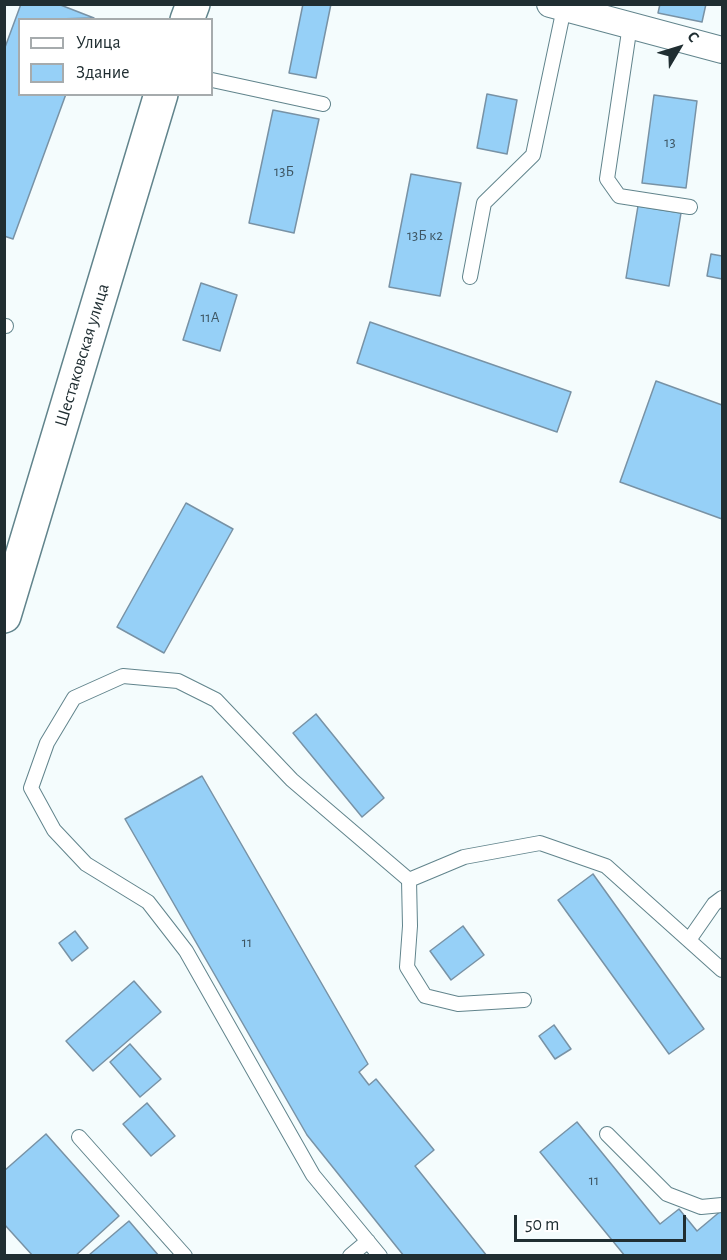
<!DOCTYPE html>
<meta charset="utf-8">
<style>
body{margin:0}
#map{position:relative;width:727px;height:1260px;overflow:hidden;background:#f4fcfd;font-family:"Alegreya Sans",sans-serif}
canvas{display:block}
.frame{position:absolute;inset:0;border:6px solid #202e32;pointer-events:none}
.legend{position:absolute;left:18px;top:18px;width:195px;height:78px;box-sizing:border-box;background:#fff;border:2px solid #a6abad;margin:0;padding:8px 10px;list-style:none;font-size:18px;color:#202e32}
.legend li{display:flex;align-items:center;gap:12px;height:30px}
.legend b{width:30px;border:2px solid #a6abad}
.north{position:absolute;left:649px;top:18px;width:60px;height:60px;-webkit-text-stroke:4px #fff;paint-order:stroke;rotate:52deg;font-size:16px;font-weight:700;line-height:24px;text-align:center;color:#202e32}
.north::after{content:'';display:block;margin:auto;width:21px;height:27px;background:#202e32;clip-path:polygon(50% 0,100% 100%,50% 72%,0 100%)}
.scale{position:absolute;left:514px;top:1215px;width:172px;height:27px;box-sizing:border-box;border:3px solid #202e32;border-top:0;padding-left:8px;font-size:18px;line-height:21px;white-space:nowrap;color:#202e32;-webkit-text-stroke:4px #fff;paint-order:stroke}
</style>
<div id="map">
<canvas width="727" height="1260"></canvas>
<div class="frame"></div>
<ul class="legend">
<li><b style="height:8px;background:#fff"></b>Улица</li>
<li><b style="height:16px;background:#96d0f7"></b>Здание</li>
</ul>
<div class="north">С</div>
<div class="scale">50 m</div>
</div>
<script>
const ctx = document.querySelector('canvas').getContext('2d');
ctx.lineJoin = 'round';
function fill(path, color) { ctx.fillStyle = color; ctx.fill(path, 'evenodd'); }
const toPath = rows => new Path2D(rows.map(r => 'M' + r).join(''));
function strokePath(path, color, width, dash) { ctx.strokeStyle = color; ctx.lineWidth = width; ctx.lineCap = dash ? 'butt' : 'round'; ctx.setLineDash(dash || []); ctx.stroke(path); }
function write(font, color, halo, rows, align = 'center') {
  ctx.font = font + ' "Alegreya Sans",sans-serif'; ctx.lineWidth = 4.5; ctx.setLineDash([]); ctx.textBaseline = 'middle'; ctx.strokeStyle = halo; ctx.fillStyle = color; for (const [text, x, y, turn = 0] of rows) {
    ctx.save(); ctx.translate(x, y); ctx.rotate((+turn || 0) * Math.PI / 180); ctx.textAlign = isNaN(turn) ? turn : align; if (halo) ctx.strokeText(text, 0, 0); ctx.fillText(text, 0, 0); ctx.restore();
  }
}
const building = toPath([
 [21,4,58,4,94,18,20,20,20,94,66,94,13,239,4,236,4,50,21,4],
 [303,4,331,4,316,78,289,73,303,4],
 [660,4,706,4,702,22,658,13,660,4],
 [487,94,517,100,507,154,477,148,487,94],
 [654,95,697,101,686,188,642,183,654,95],
 [273,110,319,119,294,233,249,223,273,110],
 [411,174,461,183,440,296,389,287,411,174],
 [638,206,681,213,669,286,626,278,638,206],
 [711,254,722,256,722,279,707,276,711,254],
 [201,283,237,295,220,351,183,340,201,283],
 [370,322,571,392,557,432,357,363,370,322],
 [656,381,722,405,722,519,620,482,656,381],
 [186,503,233,529,164,653,117,627,186,503],
 [316,714,384,798,362,817,293,733,316,714],
 [202,776,368,1064,359,1072,369,1085,376,1079,434,1150,415,1166,487,1256,404,1256,307,1135,125,819,202,776],
 [593,874,704,1029,669,1054,558,900,593,874],
 [463,926,484,955,451,980,430,951,463,926],
 [75,931,88,948,72,961,59,943,75,931],
 [134,981,161,1012,93,1071,66,1041,134,981],
 [554,1025,571,1049,555,1059,539,1036,554,1025],
 [130,1044,161,1079,140,1097,110,1062,130,1044],
 [147,1103,175,1136,151,1156,123,1124,147,1103],
 [577,1122,660,1224,679,1209,697,1231,722,1210,722,1256,625,1256,540,1152,577,1122],
 [46,1134,119,1216,75,1256,33,1256,4,1224,4,1171,46,1134],
 [129,1221,159,1256,90,1256,89,1255,129,1221]
]);
const service = toPath([
 [630,25,607,179,619,196,690,207],
 [212,80,323,104],
 [470,277,484,203,533,155,564,8],
 [4,326,6,326],
 [409,880,464,857,540,843,606,866,722,970],
 [689,940,714,904,722,898],
 [607,1134,667,1194,701,1207,722,1205],
 [79,1137,185,1256],
 [350,1256,368,1241],
 [380,1256,313,1175,186,951,148,902,86,864,54,830,31,788,47,743,74,698,123,676,178,681,216,700,292,780,409,880,410,926,407,967,425,996,458,1004,524,1000]
]);
const minor = toPath([
 [550,4,722,50]
]);
const secondary = toPath([
 [187,20,193,4],
 [4,616,161,94]
]);
const numberNames = [
 ["13",670,142],
 ["13Б",284,171],
 ["13Б к2",425,235],
 ["11А",210,317],
 ["11",247,942],
 ["11",594,1180]
];
const streetNames = [
 ["Шестаковская улица",82,355,-73]
];
fill(building, '#96d0f7');
strokePath(building, '#7892a5', 1.5);
strokePath(service, '#61848c', 16);
strokePath(minor, '#61848c', 28);
strokePath(secondary, '#61848c', 36);
strokePath(service, '#fff', 14);
strokePath(minor, '#fff', 26);
strokePath(secondary, '#fff', 33);
write('15px', '#3e5663', null, numberNames);
write('18px', '#202e32', '#fff', streetNames);
</script>
